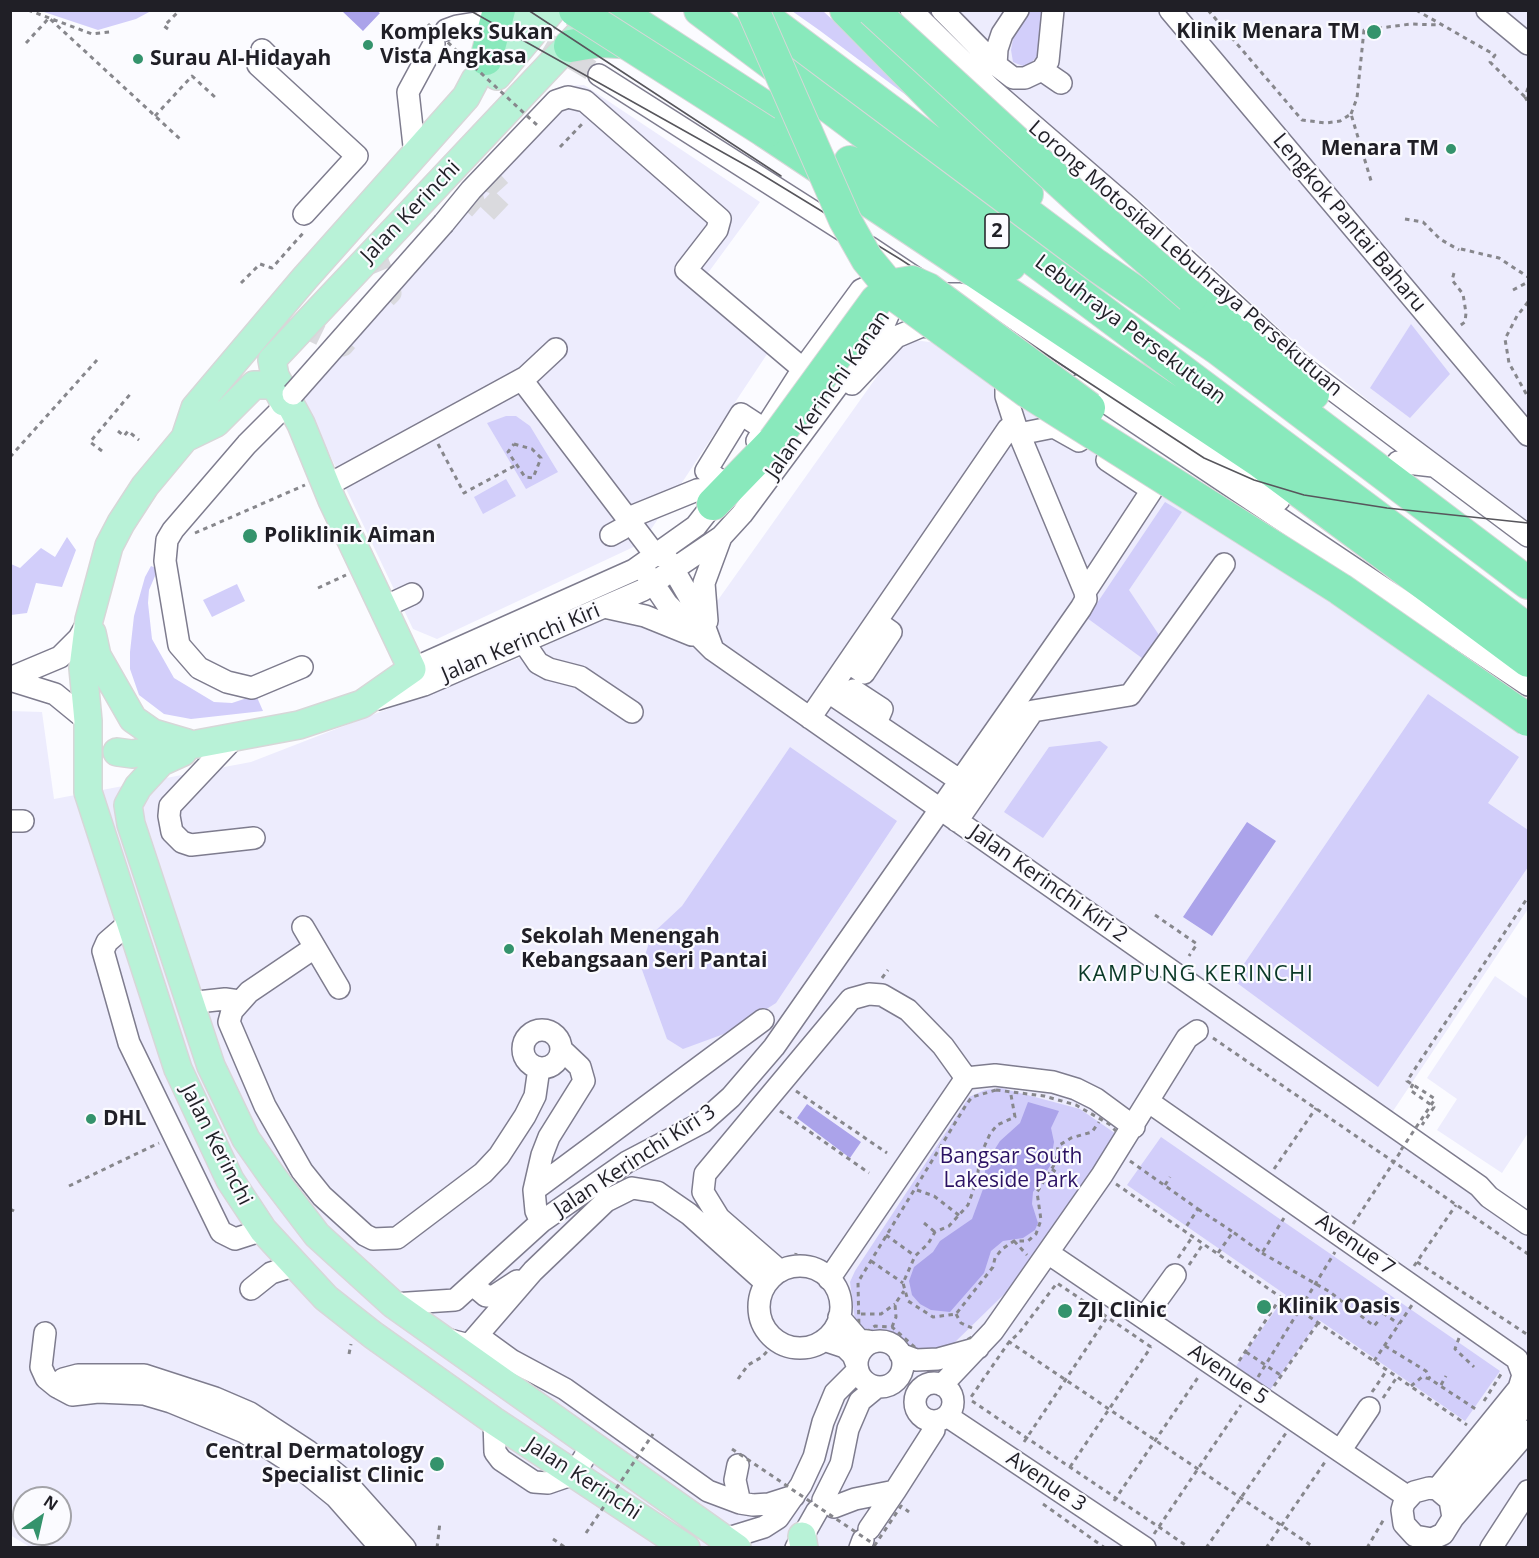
<!DOCTYPE html>
<style>
body{margin:0}
#map{position:relative;width:1539px;height:1558px;overflow:hidden;background:#fbfbff;font-family:"Open Sans",sans-serif}
canvas{display:block}
.frame{position:absolute;inset:0;border:12px solid #201f26;pointer-events:none}
.north{position:absolute;left:12px;top:1486px;width:60px;height:60px;box-sizing:border-box;background:#fbfbff;border:2px solid #a3a3a8;border-radius:50%;rotate:34deg;font-size:16px;font-weight:700;line-height:24px;text-align:center;color:#201f26}
.north::after{content:'';display:block;margin:auto;width:21px;height:27px;background:#34936c;clip-path:polygon(50% 0,100% 100%,50% 72%,0 100%)}
</style>
<div id="map">
<canvas width="1539" height="1558"></canvas>
<div class="frame"></div>
<div class="north">N</div>
</div>
<script>
const ctx = document.querySelector('canvas').getContext('2d');
ctx.lineJoin = 'round';
function fill(path, color) { ctx.fillStyle = color; ctx.fill(path, 'evenodd'); }
const toPath = rows => new Path2D(rows.map(r => 'M' + r).join(''));
function strokePath(path, color, width, dash) { ctx.strokeStyle = color; ctx.lineWidth = width; ctx.lineCap = dash ? 'butt' : 'round'; ctx.setLineDash(dash || []); ctx.stroke(path); }
function write(font, color, halo, rows, align = 'center') {
  ctx.font = font + ' "Open Sans",sans-serif'; ctx.lineWidth = 4.5; ctx.setLineDash([]); ctx.textBaseline = 'middle'; ctx.strokeStyle = halo; ctx.fillStyle = color; for (const [text, x, y, turn = 0] of rows) {
    ctx.save(); ctx.translate(x, y); ctx.rotate((+turn || 0) * Math.PI / 180); ctx.textAlign = isNaN(turn) ? turn : align; if (halo) ctx.strokeText(text, 0, 0); ctx.fillText(text, 0, 0); ctx.restore();
  }
}
const built = toPath([
 [923,11,1528,11,1528,529,1282,331,1143,203,1016,103],
 [584,85,760,202,705,277,779,336,642,543,437,639,413,629,295,382,563,86],
 [912,340,947,344,1493,710,1528,736,1528,909,1391,1114,1528,1212,1528,1547,30,1547,10,1535,10,711,42,712,54,799,251,762,519,658,599,620,616,621,718,600,900,344],
 [24,1498,60,1498,60,1534,24,1534],
 [1495,976,1528,999,1528,1133,1502,1173,1437,1130,1457,1099,1427,1078]
]);
const green = toPath([
 [41,11,151,10,151,11,136,19,98,30],
 [792,11,823,11,946,125,819,30],
 [1027,11,1046,11,1038,55,1031,63,1023,66,1013,62,1011,50,1014,33],
 [1411,324,1450,374,1410,418,1370,388],
 [506,416,516,416,530,426,558,472,526,489,487,423],
 [506,479,516,496,483,514,474,497],
 [1165,502,1182,512,1129,590,1159,635,1146,661,1087,618],
 [67,537,76,550,62,587,36,583,27,613,11,615,11,564,20,568,41,548,55,557],
 [151,566,158,569,149,590,148,603,152,639,174,678,214,702,232,703,256,695,263,711,191,719,164,714,139,695,130,669,130,652,134,616,145,577],
 [237,584,245,601,212,617,203,600],
 [1428,694,1519,757,1488,803,1528,830,1528,867,1378,1087,1233,980],
 [1100,741,1108,747,1043,838,1004,812,1049,747],
 [790,747,897,821,776,1003,732,1031,683,1049,667,1039,641,967,652,934,682,906],
 [1001,1088,1080,1109,1119,1136,1032,1267,952,1345,934,1356,904,1345,886,1334,863,1338,856,1328,850,1282,855,1271,969,1097,985,1090],
 [1161,1137,1500,1371,1465,1421,1319,1320,1270,1390,1236,1366,1286,1295,1127,1185]
]);
const water = toPath([
 [342,11,377,11,380,13,363,31],
 [1247,822,1276,841,1212,936,1183,917],
 [1028,1102,1059,1111,1051,1128,1054,1142,1050,1166,1033,1192,1032,1204,1038,1223,1035,1230,1023,1238,1003,1241,991,1251,984,1273,950,1312,931,1310,920,1304,912,1295,909,1281,914,1267,933,1252,940,1241,972,1219,983,1189,986,1163,1000,1141,1020,1123],
 [807,1104,861,1142,850,1158,797,1118]
]);
const minorTunnel = toPath([
 [520,27,599,75],
 [471,190,475,205,485,214,504,194,494,183,482,180],
 [374,251,391,293,385,299],
 [302,326,343,346,350,338]
]);
const path = toPath([
 [28,10,92,34,110,32],
 [1208,10,1302,120,1326,123,1340,121,1351,114,1372,184],
 [1416,10,1495,55,1490,62,1525,97],
 [168,29,164,26,180,10],
 [26,43,49,18,180,139],
 [1528,88,1525,97,1528,102],
 [1351,114,1357,98,1364,30,1411,24,1440,25],
 [155,116,192,76,217,99],
 [560,147,584,122],
 [1405,219,1423,222,1440,239,1459,250],
 [1461,249,1499,258,1528,277],
 [1454,273,1452,280,1463,294,1466,313,1465,322,1458,327],
 [241,283,260,264,272,268,304,232],
 [1513,290,1528,282],
 [1528,302,1517,316,1505,339,1509,363,1528,397],
 [118,431,124,436,128,431,139,440],
 [438,444,464,493,516,465],
 [514,444,532,449,541,458,533,478,525,477,508,452,514,444],
 [102,451,90,442,132,392],
 [10,457,97,360],
 [195,533,305,485],
 [318,588,346,575],
 [1155,915,1197,944,1189,956],
 [882,978,888,970],
 [1213,1038,1528,1254],
 [1413,1084,1410,1090,1434,1107,1422,1125],
 [996,1090,1044,1096,1076,1105,1109,1124,1119,1134,1118,1142,981,1332,940,1355,919,1351,892,1327,875,1326,868,1331,859,1330,858,1282,966,1105,972,1097,996,1090],
 [796,1091,887,1153],
 [1426,1093,1407,1081,1528,897],
 [1011,1095,1015,1117,997,1125,990,1134,980,1156,977,1180,968,1205,949,1226,935,1232,928,1244,915,1256,903,1283,908,1301,933,1317,956,1314,993,1267,995,1258,1002,1249,1014,1241,1028,1241,1036,1234,1041,1220,1037,1192,1056,1162,1058,1146,1071,1138,1092,1132,1099,1122],
 [780,1111,869,1173],
 [1130,1161,1198,1209,1184,1230],
 [1052,1169,1065,1180],
 [1274,1169,1316,1108],
 [1116,1184,1467,1425],
 [1165,1185,1170,1177],
 [69,1186,159,1143],
 [917,1190,934,1196,960,1216],
 [10,1209,18,1213],
 [1198,1209,1233,1232],
 [924,1223,935,1232],
 [1353,1224,1401,1151],
 [886,1235,915,1256],
 [1014,1241,1027,1255],
 [1218,1253,1233,1232,1262,1253,1284,1218],
 [1262,1253,1330,1292,1374,1326,1380,1319],
 [1178,1258,1193,1236],
 [871,1261,903,1283],
 [1417,1262,1528,1335],
 [795,1263,796,1253],
 [1189,1265,1203,1244],
 [1414,1266,1456,1205],
 [1383,1313,1399,1324],
 [861,1314,881,1314,895,1304],
 [956,1314,961,1323,972,1328],
 [892,1327,896,1317,895,1304,904,1291],
 [1459,1338,1455,1349,1474,1367],
 [1008,1341,1315,1548],
 [1385,1346,1426,1371,1430,1379],
 [1151,1347,1057,1283,1019,1333,1009,1342,971,1397,972,1401,1190,1548],
 [1246,1352,1282,1376],
 [349,1354,351,1344],
 [1239,1361,1281,1297],
 [1374,1361,1412,1305],
 [1258,1377,1335,1252],
 [738,1379,748,1365,762,1357,771,1347,773,1338],
 [1441,1385,1446,1376],
 [1274,1386,1318,1323],
 [1411,1386,1422,1377,1430,1379,1477,1410],
 [1372,1392,1387,1370],
 [1383,1398,1397,1377],
 [1484,1401,1503,1371],
 [1024,1442,1106,1319],
 [1070,1467,1151,1347],
 [1114,1501,1199,1376],
 [1043,1504,1105,1548],
 [1154,1534,1241,1405],
 [553,1539,566,1548],
 [437,1548,440,1522],
 [1206,1548,1286,1433],
 [1266,1548,1325,1462],
 [1367,1548,1384,1519]
]);
const minor = toPath([
 [911,10,990,88,1129,208,1301,366,1528,536],
 [942,10,996,65],
 [1018,10,1002,34,997,49,996,65,1013,78,1025,78,1042,70,1048,61,1053,10],
 [1170,10,1528,435],
 [1487,10,1528,44],
 [446,30,457,26,507,18],
 [262,50,267,55,258,65,357,156,304,214],
 [1042,70,1061,83],
 [599,75,847,233],
 [415,155,408,92,434,44],
 [444,223,471,190,556,101,568,97,585,101,720,219,717,230,686,270,803,369],
 [869,247,923,283],
 [948,294,960,294,993,304,1279,500],
 [522,380,656,556],
 [852,384,896,337,922,326,942,328],
 [1080,385,1528,685],
 [286,405,247,444,173,530,167,540,165,561,179,645,199,668,227,682,252,688,302,667],
 [1019,434,1054,427,1079,441],
 [1398,462,1433,466],
 [328,485,526,377,556,349],
 [728,485,706,471,741,414,764,429],
 [628,518,697,490,706,489,722,493],
 [611,535,622,529],
 [668,560,701,617,712,647],
 [646,573,667,604,713,650,1479,1186,1489,1197,1528,1224],
 [1085,592,1152,490,1107,460],
 [604,607,645,616,692,635],
 [382,608,412,594],
 [707,621,704,583,721,537],
 [523,641,538,663,549,669,580,677,632,712],
 [849,663,864,673,891,632,877,622],
 [412,669,634,570,696,526,721,494],
 [10,678,60,657,79,638,88,622],
 [10,680,55,694,88,721],
 [836,697,962,782],
 [378,699,424,685,643,590,721,537,742,514,885,322,893,304,893,297,887,287,874,284,861,290,803,369,757,441],
 [844,702,853,690,882,709,876,723],
 [810,718,1008,429,1015,424],
 [234,738,170,806,169,816,172,832,182,842,191,845,254,838],
 [10,821,23,821],
 [957,821,1033,711,1130,695,1224,564],
 [130,922,107,942,103,951,129,1043,221,1232,235,1239,263,1230],
 [303,927,339,988],
 [314,948,249,992,232,1011,229,1022,265,1106,302,1171,322,1196,365,1235,373,1239,397,1238,483,1173,499,1156,525,1116,535,1096,539,1068],
 [188,1003,225,999,239,1001],
 '523 1049a19 19 0 1 1 38 0a19 19 0 1 1-38 0Z',
 [966,1078,995,1075,1053,1082,1076,1089,1096,1099,1134,1127],
 [1149,1102,1517,1359,1523,1375,1519,1388,1437,1489],
 [534,1190,763,1020],
 [541,1222,536,1211,534,1190,542,1155,549,1137,584,1081,580,1067,561,1049],
 [1048,1253,1408,1497],
 '759 1307a41 41 0 1 1 82 0a41 41 0 1 1-82 0Z',
 [780,1271,719,1218,703,1192,705,1174,851,999,869,994,882,995,908,1010,943,1046,966,1078],
 [829,1279,966,1078],
 [473,1285,486,1296,494,1296,517,1281],
 [251,1289,271,1273,293,1266],
 [393,1304,455,1300,541,1222,627,1162,703,1122,731,1097,774,1047,1081,608,1086,599,1085,592,1015,424,1006,396,1006,379],
 [839,1317,859,1340,874,1342],
 [1144,1318,1175,1275],
 [45,1333,41,1367,46,1378,57,1387],
 [478,1336,511,1360,565,1389,708,1491,740,1503,753,1505,769,1504,794,1496],
 [446,1339,469,1345,533,1271,606,1201,632,1188,657,1192,689,1214,766,1283],
 [824,1340,845,1347,853,1355,857,1365],
 '857 1364a23 23 0 1 1 46 0a23 23 0 1 1-46 0Z',
 [900,1354,916,1360,938,1359,978,1348],
 '915 1402a19 19 0 1 1 38 0a19 19 0 1 1-38 0Z',
 [942,1385,993,1331,1102,1175,1187,1038,1197,1031],
 [947,1416,1145,1548],
 [494,1421,495,1452,501,1460,534,1482,548,1483,574,1474,592,1445],
 [1340,1451,1369,1408],
 [738,1465,735,1480,740,1503],
 [823,1500,841,1464,848,1429,860,1401,877,1387],
 [1450,1500,1528,1401],
 [834,1507,855,1499,895,1491,934,1430],
 [1453,1518,1450,1500,1437,1489,1429,1488,1414,1492,1404,1503,1402,1510,1404,1524,1415,1536,1432,1539,1443,1534,1453,1518,1528,1431],
 [869,1529,895,1491],
 [725,1539,764,1527,778,1518,801,1485,814,1457,823,1422,835,1393,858,1370],
 [381,1548,336,1497,304,1471,244,1432,171,1402,144,1394,98,1392,72,1395,57,1387,63,1379,78,1375,144,1375,215,1398,250,1413,308,1451,345,1481,405,1548],
 [796,1548,817,1511],
 [860,1548,863,1540],
 [1491,1548,1528,1491]
]);
const major = toPath([
 [489,57,525,10],
 [497,76,552,10],
 [475,80,466,97,305,278,195,408,185,438,145,486,121,523,109,546,89,620,83,668,88,721,88,792,178,1069,230,1180,263,1230,326,1298,373,1335,494,1421,686,1548],
 [185,438,216,423,254,385,270,385,277,389,284,402],
 [92,633,97,656,133,719,153,733,187,743],
 [117,752,132,754,197,744,299,725,362,704,412,669,332,500,301,424,275,376,272,360,584,29],
 [183,752,161,762,138,787,128,805,131,824,211,1066,246,1139,272,1176,317,1235,393,1304,737,1548],
 [802,1536,804,1548]
]);
const highway = toPath([
 [616,10,803,132],
 [700,10,1528,630],
 [755,10,1096,265,1217,348,1528,583],
 [846,10,1027,194],
 [570,46,599,41,638,43],
 [486,59,499,10],
 [766,132,1259,461,1528,661],
 [850,162,1010,265],
 [1191,297,1313,394],
 [713,504,774,441]
]);
const tram = toPath([
 [469,10,756,171,900,259,1204,458,1254,480,1304,495,1387,508,1528,523],
 [528,10,781,176]
]);
const pathBridge = toPath([
 [428,24,538,126],
 [1401,1150,1435,1099,1426,1093],
 [732,1449,875,1545,901,1506,909,1512],
 [586,1533,653,1434]
]);
const minorBridge = toPath([
 [293,394,444,223]
]);
const highwayBridge = toPath([
 [575,10,766,132],
 [753,10,845,220,867,259,899,298,1028,392,1340,589,1528,720],
 [872,10,1084,204,1191,297],
 [774,441,876,301,894,285,912,282,928,289,1089,408]
]);
const markers = [
 [1374,32,8,"#34936c"],
 [368,45,6,"#34936c"],
 [138,59,6,"#34936c"],
 [1451,149,6,"#34936c"],
 [250,536,8,"#34936c"],
 [509,949,6,"#34936c"],
 [91,1119,6,"#34936c"],
 [1264,1307,8,"#34936c"],
 [1065,1311,8,"#34936c"],
 [437,1464,8,"#34936c"]
];
const shields = [
 [997,231,24]
];
const shieldNames = [
 ["2",997,231]
];
const poiNames = [
 ["Klinik Menara TM",1360,32,"right"],
 ["Kompleks Sukan",380,33],
 ["Vista Angkasa",380,57],
 ["Surau Al-Hidayah",150,59],
 ["Menara TM",1439,149,"right"],
 ["Poliklinik Aiman",264,536],
 ["Sekolah Menengah",521,937],
 ["Kebangsaan Seri Pantai",521,961],
 ["DHL",103,1119],
 ["Klinik Oasis",1278,1307],
 ["ZJI Clinic",1078,1311],
 ["Central Dermatology",424,1452,"right"],
 ["Specialist Clinic",424,1476,"right"]
];
const streetNames = [
 ["Jalan Kerinchi",411,212,-46],
 ["Lengkok Pantai Baharu",1349,223,50],
 ["Lorong Motosikal Lebuhraya Persekutuan",1185,259,41],
 ["Lebuhraya Persekutuan",1130,330,37],
 ["Jalan Kerinchi Kanan",828,395,-55],
 ["Jalan Kerinchi Kiri",521,643,-23],
 ["Jalan Kerinchi Kiri 2",1048,884,35],
 ["Jalan Kerinchi",216,1145,63],
 ["Jalan Kerinchi Kiri 3",635,1161,-33],
 ["Avenue 7",1355,1245,35],
 ["Avenue 5",1228,1375,34],
 ["Jalan Kerinchi",583,1479,33],
 ["Avenue 3",1046,1482,34]
];
const parkNames = [
 ["Bangsar South",1011,1157],
 ["Lakeside Park",1011,1181]
];
const neighbourhoodNames = [
 ["KAMPUNG KERINCHI",1196,975]
];
fill(built, '#edecfd');
fill(green, '#d2cefa');
fill(water, '#aba3ea');
strokePath(minorTunnel, '#dadade', 21, [21, 10]);
strokePath(minor, '#7e7c8e', 24);
strokePath(major, '#d7d7d8', 30);
strokePath(highway, '#d7d7d8', 34);
strokePath(path, '#87878c', 3, [4.5, 4.5]);
strokePath(minor, '#fff', 21);
strokePath(major, '#b8f2d7', 27);
strokePath(highway, '#89e9bc', 32);
strokePath(tram, '#57565c', 1.5);
strokePath(minorBridge, '#7e7c8e', 24, []);
strokePath(highwayBridge, '#d7d7d8', 34, []);
strokePath(pathBridge, '#87878c', 3, [4.5, 4.5]);
strokePath(minorBridge, '#fff', 21);
strokePath(highwayBridge, '#89e9bc', 32);
for (const [x, y, r, color] of markers) { const dot = new Path2D(); dot.arc(x, y, r, 0, 2 * Math.PI); ctx.fillStyle = color; ctx.fill(dot); strokePath(dot, '#fbfbff', 2); }
for (const [x, y, w] of shields) { const box = new Path2D(); box.roundRect(x - w / 2, y - 17, w, 34, 4.5); ctx.fillStyle = '#fbfbff'; ctx.fill(box); strokePath(box, '#201f26', 1.5); }
write('bold 20px', '#201f26', null, shieldNames);
write('bold 21px', '#201f26', '#fbfbff', poiNames, 'left');
write('21px', '#201f26', '#fbfbff', streetNames);
write('21px', '#2b1263', '#fbfbff', parkNames);
ctx.letterSpacing = '1.5px';
write('22px', '#0b3a28', '#fbfbff', neighbourhoodNames);
ctx.letterSpacing = '0px';
</script>
